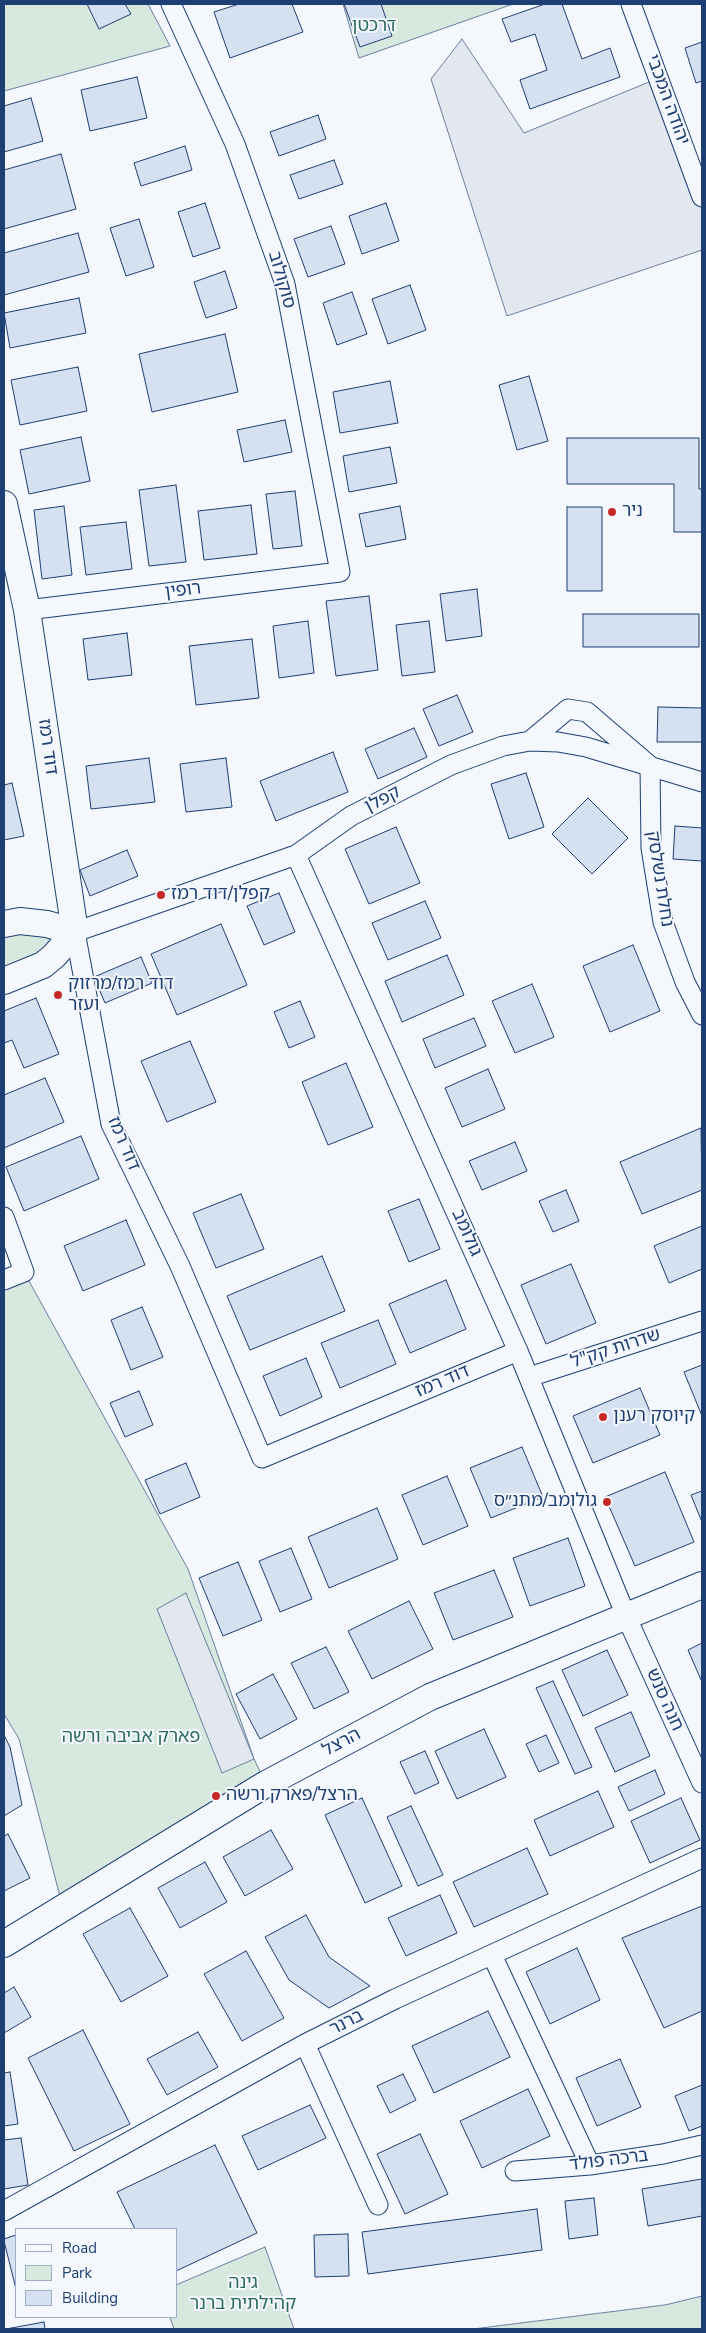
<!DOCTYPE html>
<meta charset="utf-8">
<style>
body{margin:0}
#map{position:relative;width:706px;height:2333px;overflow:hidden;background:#f4f7fb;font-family:"Nunito Sans",sans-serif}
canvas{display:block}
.frame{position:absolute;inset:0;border:5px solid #1d3f73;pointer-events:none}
.legend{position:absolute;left:15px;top:2228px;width:162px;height:90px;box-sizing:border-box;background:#f4f7fb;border:1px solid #9eadc5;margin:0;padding:6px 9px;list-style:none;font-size:15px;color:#1d3f73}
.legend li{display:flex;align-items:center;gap:10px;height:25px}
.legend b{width:25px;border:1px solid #9eadc5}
</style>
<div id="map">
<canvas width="706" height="2333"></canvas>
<div class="frame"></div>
<ul class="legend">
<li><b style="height:6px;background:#f4f7fb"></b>Road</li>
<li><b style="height:14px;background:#d7e8df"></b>Park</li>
<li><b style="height:14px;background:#d5e0f0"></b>Building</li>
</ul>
</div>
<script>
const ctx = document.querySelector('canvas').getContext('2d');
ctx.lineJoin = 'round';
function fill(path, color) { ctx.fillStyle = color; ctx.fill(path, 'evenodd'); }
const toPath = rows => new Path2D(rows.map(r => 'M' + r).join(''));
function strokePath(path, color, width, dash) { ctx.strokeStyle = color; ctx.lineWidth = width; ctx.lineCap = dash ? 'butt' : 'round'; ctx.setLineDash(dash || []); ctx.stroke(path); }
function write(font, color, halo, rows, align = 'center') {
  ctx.font = font + ' "Nunito Sans","Noto Sans Hebrew",sans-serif'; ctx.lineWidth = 4; ctx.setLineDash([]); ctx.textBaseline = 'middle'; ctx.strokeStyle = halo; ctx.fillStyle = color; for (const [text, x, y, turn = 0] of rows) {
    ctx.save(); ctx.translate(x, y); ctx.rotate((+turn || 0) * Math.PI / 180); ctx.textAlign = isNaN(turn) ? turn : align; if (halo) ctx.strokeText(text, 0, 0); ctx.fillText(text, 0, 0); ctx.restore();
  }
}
const green = toPath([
 [4,4,148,4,170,46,4,91,4,4],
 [343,4,513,4,359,58,343,4],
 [4,924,75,932,4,981,4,924],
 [24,1272,188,1569,254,1759,266,1784,63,1908,19,1739,4,1714,4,1280,24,1272],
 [265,2247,294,2329,174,2329,170,2317,176,2317,176,2285,265,2247],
 [702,2296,702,2329,473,2329,665,2305,702,2296]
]);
const parking = toPath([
 [462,39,524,133,659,78,702,197,702,250,507,316,431,79,462,39],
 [186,1593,254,1759,222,1773,157,1609,186,1593]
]);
const building = toPath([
 [87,4,125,4,131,14,99,29,87,4],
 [239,4,292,4,303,32,230,58,214,12,239,4],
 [344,4,381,4,392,36,360,47,344,4],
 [545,4,562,4,582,59,610,48,620,77,530,109,520,80,547,70,535,34,511,42,502,19,545,4],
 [702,42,702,81,696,83,685,48,702,42],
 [137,77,147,118,90,131,81,90,137,77],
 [31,98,43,141,4,152,4,106,31,98],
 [318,115,326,139,279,156,270,132,318,115],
 [185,146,192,170,141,186,134,163,185,146],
 [61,154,76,209,4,229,4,170,61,154],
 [334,160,343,184,299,199,290,175,334,160],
 [205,203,220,248,193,257,178,212,205,203],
 [386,203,399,241,362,254,349,216,386,203],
 [139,219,154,267,126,276,110,228,139,219],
 [331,226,345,264,308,277,294,239,331,226],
 [78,233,89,272,4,295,4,253,78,233],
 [225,271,237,308,206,318,194,282,225,271],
 [410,285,426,330,388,344,372,299,410,285],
 [352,292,367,334,337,345,323,303,352,292],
 [79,298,86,333,10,348,4,313,79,298],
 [225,334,238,392,152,412,139,354,225,334],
 [78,367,87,411,20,425,11,380,78,367],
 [529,376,548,441,517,450,499,385,529,376],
 [390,381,398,423,340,433,333,392,390,381],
 [285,420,292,452,244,462,237,430,285,420],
 [81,437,90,481,29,494,20,450,81,437],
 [567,438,699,438,699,489,702,489,702,532,674,532,674,484,567,484,567,438],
 [390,447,397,483,349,492,343,456,390,447],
 [176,485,186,562,149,566,139,490,176,485],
 [295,491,302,546,273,549,266,494,295,491],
 [251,505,257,554,204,560,198,511,251,505],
 [64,506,72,575,42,579,34,510,64,506],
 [400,506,406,539,366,547,359,514,400,506],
 [567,507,602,507,602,591,567,591,567,507],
 [126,522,132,569,86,575,80,527,126,522],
 [477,589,482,636,446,641,440,594,477,589],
 [369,596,378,670,336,676,326,601,369,596],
 [583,614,699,614,699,647,583,647,583,614],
 [308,621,314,673,279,678,273,626,308,621],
 [429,621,435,672,402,676,396,625,429,621],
 [127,633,132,675,88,680,83,639,127,633],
 [252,639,259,698,196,705,189,646,252,639],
 [457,695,473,732,439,746,423,709,457,695],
 [658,707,702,708,702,742,657,742,658,707],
 [414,728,427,757,378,779,365,749,414,728],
 [333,752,348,792,276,821,260,781,333,752],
 [149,758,155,802,91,809,86,766,149,758],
 [226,758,232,807,186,812,180,764,226,758],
 [526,773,544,827,509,839,491,784,526,773],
 [12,783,24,836,4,840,4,785,12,783],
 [588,798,628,838,592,874,552,834,588,798],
 [675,826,702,828,702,861,673,859,675,826],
 [396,827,420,883,369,904,345,849,396,827],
 [127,850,138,876,90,896,80,870,127,850],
 [279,893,295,932,264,945,247,906,279,893],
 [425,901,441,938,388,960,372,923,425,901],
 [221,924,247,985,177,1015,151,954,221,924],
 [633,945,660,1011,610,1032,583,966,633,945],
 [447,955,464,995,402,1022,385,981,447,955],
 [141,957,152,983,105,1003,94,977,141,957],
 [532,984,554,1037,515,1053,492,1001,532,984],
 [36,998,59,1054,24,1068,12,1040,4,1043,4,1011,36,998],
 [300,1001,315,1037,289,1048,274,1012,300,1001],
 [474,1018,486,1046,435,1068,423,1039,474,1018],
 [190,1041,216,1102,167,1122,141,1061,190,1041],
 [346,1063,373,1127,328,1145,302,1082,346,1063],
 [488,1069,505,1109,462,1127,445,1088,488,1069],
 [45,1078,64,1122,4,1148,4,1095,45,1078],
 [701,1128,702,1190,642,1214,620,1162,701,1128],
 [81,1136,99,1179,24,1211,6,1167,81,1136],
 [515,1142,527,1171,482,1190,469,1161,515,1142],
 [566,1190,579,1221,553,1232,539,1201,566,1190],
 [241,1194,264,1249,216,1268,193,1213,241,1194],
 [419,1199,440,1249,409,1262,388,1211,419,1199],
 [126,1220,145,1265,83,1291,64,1246,126,1220],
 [702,1226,702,1269,669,1283,654,1246,702,1226],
 [322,1256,345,1311,250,1350,227,1296,322,1256],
 [571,1264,596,1323,546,1344,521,1285,571,1264],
 [446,1280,466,1329,410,1353,389,1304,446,1280],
 [142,1307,163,1357,131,1370,111,1320,142,1307],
 [378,1320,396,1364,340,1388,321,1343,378,1320],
 [306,1358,322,1397,280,1416,263,1376,306,1358],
 [702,1365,702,1416,684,1372,702,1365],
 [640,1388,660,1435,593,1463,573,1416,640,1388],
 [139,1391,153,1425,125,1437,110,1403,139,1391],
 [522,1447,543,1497,491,1518,470,1468,522,1447],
 [186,1463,200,1497,160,1514,145,1480,186,1463],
 [665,1472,694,1542,635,1566,605,1497,665,1472],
 [447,1476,468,1526,423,1545,402,1495,447,1476],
 [702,1491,702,1522,691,1495,702,1491],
 [377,1508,398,1559,329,1588,308,1537,377,1508],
 [568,1538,585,1586,530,1606,513,1558,568,1538],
 [291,1548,312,1599,280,1612,259,1561,291,1548],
 [238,1562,262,1620,223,1636,199,1578,238,1562],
 [494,1570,513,1617,453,1640,434,1593,494,1570],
 [409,1601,433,1649,372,1679,348,1631,409,1601],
 [702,1643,702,1682,688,1650,702,1643],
 [326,1647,349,1692,314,1709,291,1663,326,1647],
 [607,1650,628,1695,583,1716,562,1670,607,1650],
 [273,1674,297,1719,260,1739,236,1694,273,1674],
 [553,1681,592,1767,575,1774,536,1688,553,1681],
 [631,1712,650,1756,615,1772,595,1728,631,1712],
 [484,1729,506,1777,457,1799,435,1751,484,1729],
 [4,1735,10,1747,22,1805,4,1816,4,1735],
 [546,1735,559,1763,539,1772,526,1744,546,1735],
 [425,1751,439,1783,415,1794,400,1762,425,1751],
 [655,1770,665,1794,629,1811,618,1787,655,1770],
 [598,1791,614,1827,550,1856,534,1820,598,1791],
 [362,1798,402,1886,365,1903,325,1815,362,1798],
 [681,1798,700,1840,650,1863,631,1821,681,1798],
 [411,1806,443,1875,418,1886,387,1817,411,1806],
 [271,1830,293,1869,245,1896,223,1857,271,1830],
 [8,1834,30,1878,4,1891,4,1836,8,1834],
 [527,1848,548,1894,474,1927,453,1882,527,1848],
 [205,1862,227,1902,180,1928,158,1888,205,1862],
 [440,1895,457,1933,406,1956,388,1918,440,1895],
 [702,1906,702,2011,664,2028,622,1938,702,1906],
 [130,1908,168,1976,121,2002,83,1934,130,1908],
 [306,1915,329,1957,370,1986,329,2008,289,1980,265,1937,306,1915],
 [577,1948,600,2000,550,2024,526,1972,577,1948],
 [246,1951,284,2018,242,2041,204,1974,246,1951],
 [14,1987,31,2017,4,2033,4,1993,14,1987],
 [488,2011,510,2057,434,2093,412,2046,488,2011],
 [83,2030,130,2124,74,2151,28,2058,83,2030],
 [198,2032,218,2067,167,2095,147,2059,198,2032],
 [620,2059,641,2107,597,2126,576,2078,620,2059],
 [10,2072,18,2124,4,2126,4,2073,10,2072],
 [403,2074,416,2100,390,2113,377,2086,403,2074],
 [702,2085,702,2126,689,2131,675,2096,702,2085],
 [528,2089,550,2136,482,2168,460,2121,528,2089],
 [310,2105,326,2138,258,2170,242,2136,310,2105],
 [420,2134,448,2194,405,2214,377,2154,420,2134],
 [21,2138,28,2185,4,2189,4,2140,21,2138],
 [215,2145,257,2233,176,2271,176,2229,135,2229,117,2192,215,2145],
 [702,2179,702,2216,648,2226,642,2189,702,2179],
 [594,2198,598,2235,569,2239,565,2201,594,2198],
 [537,2209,542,2250,368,2274,362,2232,537,2209],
 [348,2234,349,2276,315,2277,314,2235,348,2234],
 [16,2235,16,2289,4,2241,4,2239,16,2235],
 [44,2322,45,2329,6,2329,44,2322]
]);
const street = toPath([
 [631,4,702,197],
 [27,610,340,572,285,284,235,144,171,4],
 [530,741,568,709,587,712,650,766,651,848,663,922,685,982,702,1015],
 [296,855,518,1351,626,1616,702,1783],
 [4,1217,24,1272,4,1280],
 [518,1351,262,1458,180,1266,111,1124,75,932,296,855,351,816,451,765,503,746,530,741,558,742,586,747,702,782],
 [529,1377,702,1321],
 [492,1955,590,2165],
 [305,2044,378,2205],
 [515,2171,590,2165,663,2154,702,2145],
 [4,2211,305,2044,395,1999,702,1858]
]);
const secondary = toPath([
 [4,504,27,610,75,932],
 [4,924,20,921,47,924,75,932],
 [4,981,43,965,54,956,75,932],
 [4,1944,266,1784,430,1697,702,1585]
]);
const markers = [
 [612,512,5,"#c62828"],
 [161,895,5,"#c62828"],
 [58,995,5,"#c62828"],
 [603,1417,5,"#c62828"],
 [607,1502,5,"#c62828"],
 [216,1796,5,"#c62828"]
];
const parkNames = [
 ["דרכטן",374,27],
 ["פארק אביבה ורשה",131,1738],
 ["גינה",243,2284],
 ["קהילתית ברנר",243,2305]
];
const streetNames = [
 ["יהודה המכבי",667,100,70],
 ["סוקולוב",281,280,74],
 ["רופין",183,591,-7],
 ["דוד רמז",47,747,82],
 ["קפלן",383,800,-27],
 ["נחלת נשלסק",659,879,81],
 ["דוד רמז",123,1144,67],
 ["גולומב",466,1233,66],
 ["שדרות קק\"ל",616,1349,-18],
 ["דוד רמז",443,1382,-23],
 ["חנה סנש",664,1700,66],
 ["הרצל",342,1743,-28],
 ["ברנר",347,2023,-27],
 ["ברכה פולד",609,2161,-7]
];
const poiNames = [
 ["ניר",622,512],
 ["קפלן/דוד רמז",171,895],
 ["דוד רמז/מרזוק",68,985],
 ["ועזר",68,1006],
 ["קיוסק רענן",613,1417],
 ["גולומב/מתנ״ס",597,1502,"right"],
 ["הרצל/פארק ורשה",226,1796]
];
fill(green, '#d7e8df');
strokePath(green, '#687fa3', 1);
fill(parking, '#e3e8f0');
strokePath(parking, '#687fa3', 1);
fill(building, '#d5e0f0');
strokePath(building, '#1d3f73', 1);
strokePath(street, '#1d3f73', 21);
strokePath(secondary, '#1d3f73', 28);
strokePath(street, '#f4f7fb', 19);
strokePath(secondary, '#f4f7fb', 26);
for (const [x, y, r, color] of markers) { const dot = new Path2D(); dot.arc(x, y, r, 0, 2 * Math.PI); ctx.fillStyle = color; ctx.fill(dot); strokePath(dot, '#f4f7fb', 2); }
write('18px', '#2c6c60', '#f4f7fb', parkNames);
write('18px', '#1d3f73', '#f4f7fb', streetNames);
write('18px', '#1d3f73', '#f4f7fb', poiNames, 'left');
</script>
